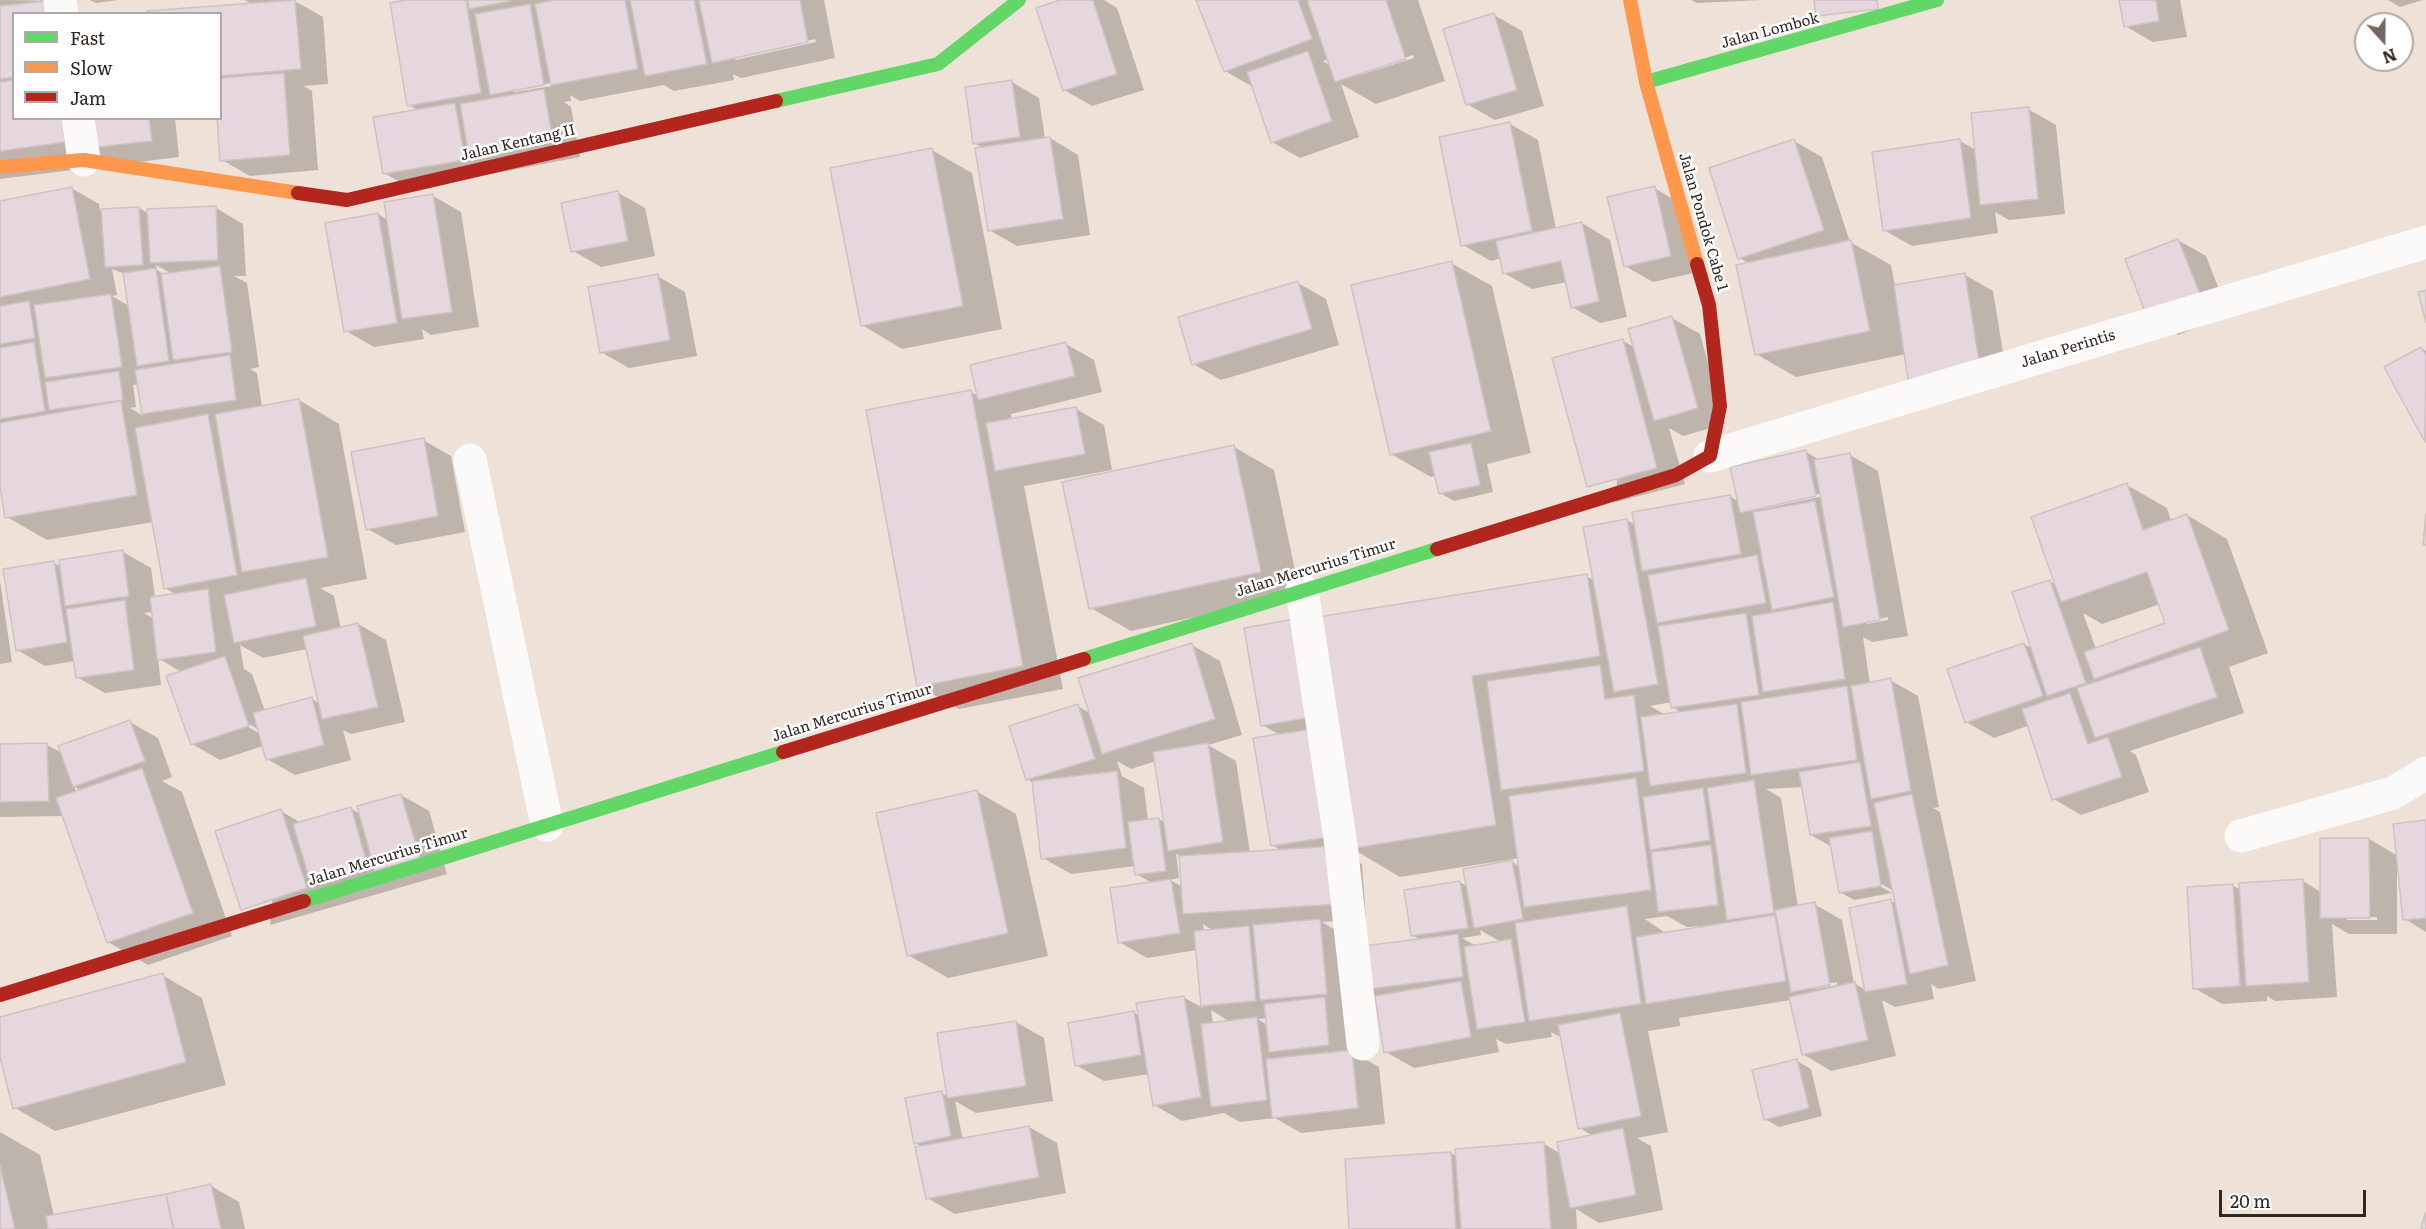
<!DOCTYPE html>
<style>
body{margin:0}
#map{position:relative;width:2426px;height:1229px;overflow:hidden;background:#eee1d8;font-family:Literata,serif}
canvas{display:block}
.legend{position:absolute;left:12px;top:12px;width:210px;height:108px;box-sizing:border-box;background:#fff;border:2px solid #aca9a6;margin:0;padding:8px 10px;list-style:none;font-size:18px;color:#302721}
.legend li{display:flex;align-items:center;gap:12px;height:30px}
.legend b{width:30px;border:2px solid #aca9a6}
.north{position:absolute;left:2354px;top:12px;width:60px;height:60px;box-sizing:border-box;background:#fff;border:2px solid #aca9a6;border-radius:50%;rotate:159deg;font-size:16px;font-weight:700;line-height:24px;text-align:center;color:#302721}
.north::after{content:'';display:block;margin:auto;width:21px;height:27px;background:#726861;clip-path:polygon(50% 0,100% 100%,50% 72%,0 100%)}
.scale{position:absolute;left:2219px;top:1190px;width:147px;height:27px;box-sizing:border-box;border:3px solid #302721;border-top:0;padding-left:8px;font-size:18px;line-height:21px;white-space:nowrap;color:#302721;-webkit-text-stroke:4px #fff;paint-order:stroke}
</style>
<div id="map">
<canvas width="2426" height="1229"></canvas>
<ul class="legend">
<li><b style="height:8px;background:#63d668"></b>Fast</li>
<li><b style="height:8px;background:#ff974d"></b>Slow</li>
<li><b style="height:8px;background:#b3261e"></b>Jam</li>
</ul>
<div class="north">N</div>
<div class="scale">20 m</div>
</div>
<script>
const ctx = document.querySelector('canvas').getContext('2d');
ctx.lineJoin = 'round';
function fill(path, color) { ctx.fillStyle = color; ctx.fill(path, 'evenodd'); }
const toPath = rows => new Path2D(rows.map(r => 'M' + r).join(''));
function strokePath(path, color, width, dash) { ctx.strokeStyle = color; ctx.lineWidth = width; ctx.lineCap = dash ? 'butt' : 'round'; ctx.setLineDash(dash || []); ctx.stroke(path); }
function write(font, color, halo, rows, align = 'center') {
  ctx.font = font + ' Literata,serif'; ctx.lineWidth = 5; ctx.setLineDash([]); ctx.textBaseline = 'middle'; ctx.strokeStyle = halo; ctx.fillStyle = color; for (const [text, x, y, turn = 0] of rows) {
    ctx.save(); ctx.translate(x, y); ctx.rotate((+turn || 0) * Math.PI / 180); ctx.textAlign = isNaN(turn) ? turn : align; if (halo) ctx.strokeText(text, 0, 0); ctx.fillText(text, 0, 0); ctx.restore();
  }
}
const shadow = toPath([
 [0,0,80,1,14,14,14,118,175,118,179,157,0,179],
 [90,0,118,0,96,3],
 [245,0,293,0,323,17,328,84,304,86,312,91,318,170,250,176,222,160,220,14,252,4],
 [414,0,824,0,835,58,741,78,733,74,734,80,674,91,664,85,580,101,570,95,571,101,564,102,571,107,580,157,412,189,384,173,419,111,409,105],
 [815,39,816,42,735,60,735,57],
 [551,83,552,86,514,92,514,89],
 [1065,0,1104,0,1117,8,1144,90,1092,106,1064,90],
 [1198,0,1418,0,1445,81,1376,104,1341,84,1359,137,1300,158,1272,142,1253,87,1225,71],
 [1413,55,1414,58,1363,74,1363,71],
 [1329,59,1331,66,1323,61],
 [1691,0,1763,0,1697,3],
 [2121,0,2180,0,2187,37,2153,42,2125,26],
 [2388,0,2423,0,2400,7],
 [1494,15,1522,31,1544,106,1495,120,1467,104],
 [1012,82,1039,98,1045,139,1050,138,1078,155,1090,235,1017,246,989,230,984,148,974,143],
 [2028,109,2056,125,2065,214,2009,220,1995,212,1998,233,1912,246,1884,230,1960,141,1976,150],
 [1510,124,1538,140,1556,229,1582,223,1610,240,1627,317,1600,323,1572,307,1567,282,1532,289,1504,273,1501,258,1491,261,1463,245],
 [1794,141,1822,157,1850,242,1891,265,1895,286,1965,275,1993,291,2008,383,1906,354,1796,377,1756,354,1749,263,1739,258],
 [932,150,972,173,1002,329,902,349,862,325],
 [71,188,99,204,100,211,139,208,149,214,216,208,243,224,246,276,234,276,247,283,259,367,250,369,257,373,262,407,299,400,339,424,367,579,320,588,334,596,341,629,358,624,386,640,405,722,351,734,343,730,351,760,295,775,267,759,263,746,220,760,192,744,181,672,158,658,161,685,105,693,77,677,75,661,45,666,17,650,54,563,61,567,123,552,151,568,155,597,177,595,165,588,153,522,47,540,7,517,0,478,0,202],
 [156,265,172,274,165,275,157,270],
 [112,269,125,274,129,306,112,296,117,295],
 [139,384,143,416,130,408,136,407,133,385],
 [153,612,154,619,144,613],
 [240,645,263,658,307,649,320,704,312,699,265,711,252,674,244,669],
 [243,721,260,730,260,734,242,723],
 [1654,188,1682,204,1698,272,1653,282,1625,266],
 [617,192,645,208,655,256,601,267,573,251],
 [433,196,461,212,479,327,431,335,422,329,424,339,374,347,346,331,378,214,389,221],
 [2178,240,2206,256,2229,315,2178,335,2150,319],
 [1451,263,1492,286,1531,453,1487,464,1493,492,1454,501,1440,493,1436,476,1431,477,1391,454],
 [657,276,685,292,697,356,629,368,601,352],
 [1298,283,1326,299,1339,345,1221,380,1193,364],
 [1672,318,1700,334,1725,424,1683,436,1669,428,1685,484,1616,502,1622,340,1635,348],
 [1066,344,1094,360,1102,392,1011,414,1012,420,1076,409,1104,425,1112,470,1024,486,1063,689,959,709,918,686,971,392,979,396],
 [2421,348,2426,351,2426,440,2386,368],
 [423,440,451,456,465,532,396,545,368,529],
 [1234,447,1274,470,1300,594,1131,631,1091,608],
 [1806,452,1820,460,1850,455,1878,471,1908,636,1872,642,1863,637,1870,684,1890,680,1918,696,1939,807,1933,808,1940,812,1976,981,1939,989,1931,984,1934,999,1895,1007,1882,1000,1896,1056,1831,1071,1803,1054,1791,1000,1679,1018,1680,1026,1648,1031,1668,1132,1637,1138,1651,1146,1663,1210,1599,1223,1576,1209,1577,1229,1350,1229,1451,1153,1457,1157,1544,1144,1561,1154,1593,1136,1580,1128,1562,1038,1551,1032,1552,1037,1506,1044,1496,1039,1499,1052,1414,1068,1386,1052,1377,997,1363,989,1421,940,1412,935,1460,882,1468,887,1509,860,1520,867,1519,858,1400,877,1358,852,1345,854,1362,864,1366,919,1322,922,1347,937,1356,1054,1379,1067,1385,1124,1301,1133,1275,1118,1240,1122,1224,1113,1182,1121,1154,1105,1149,1074,1104,1081,1076,1065,1134,1013,1140,1016,1183,997,1203,1008,1197,950,1147,958,1119,942,1152,883,1136,874,1135,866,1071,874,1043,858,1033,783,1027,779,1078,706,1091,714,1192,645,1220,661,1242,735,1208,745,1236,761,1250,853,1282,851,1272,845,1280,735,1262,725,1586,576,1594,580,1627,520,1635,525,1730,496,1739,502],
 [1823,493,1824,496,1763,509,1763,506],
 [1888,617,1888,620,1867,624,1867,621],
 [1672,702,1673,707,1682,713,1666,715,1650,706],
 [1117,761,1131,769,1156,761,1166,823,1159,819,1148,821,1144,788,1122,776],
 [1803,787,1811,835,1832,847,1840,892,1854,900,1892,893,1874,883,1876,881,1894,891,1897,904,1891,901,1867,991,1854,983,1842,920,1814,904,1798,907,1781,798,1766,789],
 [1176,854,1181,856,1183,887,1170,880,1179,878],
 [1667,916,1687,927,1699,926,1699,929,1667,934,1645,919],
 [1203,924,1214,931,1204,931],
 [1480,930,1501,942,1476,946,1462,938,1481,935],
 [1837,982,1837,985,1815,989,1815,986],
 [1211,1010,1230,1022,1213,1024],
 [1267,1018,1267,1025,1258,1019],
 [2127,485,2167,508,2171,521,2187,515,2227,539,2268,653,2229,667,2244,713,2130,751,2136,755,2149,792,2081,815,2054,799,2030,725,1994,738,1966,722,2024,644,2033,649,2049,581,2057,585],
 [2160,604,2167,624,2096,649,2083,613,2102,624],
 [0,581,12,662,0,664],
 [130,722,158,738,172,777,162,781,182,792,232,936,148,965,108,942,64,816,0,817,0,746,47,745,62,753],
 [75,787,82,791,75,793],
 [976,791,1016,814,1048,956,948,978,908,955],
 [401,795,429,811,447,874,270,925,281,811,301,823,350,808,360,814],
 [2426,821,2426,932,2405,919,2399,866,2397,866,2397,934,2349,934,2332,924,2337,997,2275,1001,2267,996,2267,1001,2222,1004,2194,988,2232,885,2241,890,2303,881,2321,892,2369,839,2398,856],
 [2347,917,2377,917,2377,920,2347,920],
 [162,975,202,998,226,1085,55,1131,15,1108,0,1051,0,1018],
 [1016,1022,1044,1038,1053,1101,976,1113,955,1101,963,1140,1029,1127,1057,1143,1066,1193,955,1214,927,1198,923,1147,915,1143,941,1093,948,1097],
 [1797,1061,1811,1069,1822,1116,1779,1127,1765,1119],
 [0,1132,40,1155,54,1216,211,1186,239,1202,245,1229,0,1229]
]);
const building = toPath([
 [295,0,301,69,220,76,220,14,147,14,147,11,295,0],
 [406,0,466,0,481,93,407,106,390,3,406,0],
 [468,0,510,0,510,1,469,9,468,0],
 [554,0,625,0,638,69,551,85,535,4,554,0],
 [630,0,694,0,707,64,645,76,630,0],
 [699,0,800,0,808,42,712,63,699,0],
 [1060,0,1093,0,1117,74,1063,91,1036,8,1060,0],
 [1196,0,1298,0,1312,39,1224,72,1196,0],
 [1307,0,1386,0,1406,59,1335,82,1307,0],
 [1814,0,1877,0,1878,9,1816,16,1814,0],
 [2119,0,2156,0,2159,21,2124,27,2119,0],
 [46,1,48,14,14,14,14,77,0,79,0,6,46,1],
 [530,4,544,85,490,95,475,14,530,4],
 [1494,13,1517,90,1466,105,1443,29,1494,13],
 [1308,51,1332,121,1271,143,1247,72,1308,51],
 [284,73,290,155,220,161,217,118,220,118,220,78,284,73],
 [14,80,14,118,62,118,65,142,0,151,0,82,14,80],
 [1012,80,1020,137,973,144,965,87,1012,80],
 [544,89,553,141,469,156,460,104,544,89],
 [455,103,465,160,383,174,373,117,455,103],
 [2029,107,2038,199,1980,205,1971,113,2029,107],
 [86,118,149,118,152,141,89,148,86,118],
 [1510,122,1532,231,1461,246,1439,137,1510,122],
 [1050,137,1063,219,988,231,975,148,1050,137],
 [1794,139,1824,230,1738,259,1709,168,1794,139],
 [1960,139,1971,218,1883,231,1872,152,1960,139],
 [932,148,963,306,861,326,830,168,932,148],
 [1655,186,1671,256,1624,267,1607,197,1655,186],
 [72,187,90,279,0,297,0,201,72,187],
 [618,191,628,241,571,252,561,203,618,191],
 [433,194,452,312,402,319,384,202,433,194],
 [216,206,218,260,150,263,147,209,216,206],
 [139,207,143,265,105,267,101,209,139,207],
 [378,213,397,323,344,332,325,223,378,213],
 [1582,222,1599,301,1571,308,1561,261,1503,274,1496,241,1582,222],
 [2178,239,2202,299,2148,320,2125,259,2178,239],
 [1851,240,1870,331,1755,355,1736,265,1851,240],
 [1452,261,1491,431,1390,455,1351,285,1452,261],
 [220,266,232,352,173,360,161,274,220,266],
 [156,268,169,361,137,366,123,273,156,268],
 [1965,273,1980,368,1908,380,1894,285,1965,273],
 [658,274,670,340,600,353,588,287,658,274],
 [1298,281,1312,329,1192,365,1178,317,1298,281],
 [2426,290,2426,322,2418,292,2426,290],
 [111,294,122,367,45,378,34,305,111,294],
 [29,301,35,338,0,344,0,306,29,301],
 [1672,316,1698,408,1654,421,1628,329,1672,316],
 [1623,339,1657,468,1587,487,1552,358,1623,339],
 [34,342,45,411,0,419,0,348,34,342],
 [1066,342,1075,376,978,400,970,365,1066,342],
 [2421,347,2426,356,2425,442,2384,367,2421,347],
 [230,355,236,400,142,414,135,370,230,355],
 [119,371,123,400,49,410,45,382,119,371],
 [971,390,1023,666,917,687,866,410,971,390],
 [299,399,328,557,242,572,215,414,299,399],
 [121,401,137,495,5,518,0,487,0,423,121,401],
 [1076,407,1085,454,995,471,986,423,1076,407],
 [208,414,237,575,164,589,135,428,208,414],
 [424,438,438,516,366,530,351,452,424,438],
 [1471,443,1480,485,1439,494,1429,452,1471,443],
 [1234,445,1261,572,1089,609,1062,482,1234,445],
 [1806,450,1816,496,1740,513,1730,467,1806,450],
 [1850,453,1880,620,1843,627,1814,460,1850,453],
 [2127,483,2143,530,2187,514,2229,630,2094,679,2084,652,2165,623,2147,572,2061,602,2031,517,2127,483],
 [1730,495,1741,554,1642,571,1632,512,1730,495],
 [1815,501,1834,597,1772,610,1753,512,1815,501],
 [2426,514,2426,545,2423,545,2426,514],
 [1627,519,1658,684,1614,692,1583,527,1627,519],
 [123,550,129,596,65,606,59,560,123,550],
 [1757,555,1766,603,1657,623,1648,575,1757,555],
 [54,561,67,642,16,651,3,569,54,561],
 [1587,574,1600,656,1472,676,1496,825,1349,849,1312,618,1587,574],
 [306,578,316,626,234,643,224,595,306,578],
 [2050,580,2086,683,2047,696,2012,592,2050,580],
 [208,589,216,652,157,660,150,597,208,589],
 [125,600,134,670,76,678,66,609,125,600],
 [1833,602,1845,679,1763,692,1752,616,1833,602],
 [1746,613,1759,695,1671,708,1658,626,1746,613],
 [1295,619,1312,717,1261,726,1244,628,1295,619],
 [358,623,378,707,322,719,303,636,358,623],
 [1192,643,1215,719,1102,754,1078,678,1192,643],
 [2024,643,2043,696,1965,723,1947,669,2024,643],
 [2200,647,2217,697,2095,738,2077,688,2200,647],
 [225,656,249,726,191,745,166,676,225,656],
 [1600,665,1605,699,1634,695,1644,771,1501,790,1487,681,1600,665],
 [1891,678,1911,791,1871,799,1851,686,1891,678],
 [1847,686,1857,760,1751,775,1741,702,1847,686],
 [2070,693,2088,744,2108,737,2122,777,2052,800,2022,709,2070,693],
 [312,697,324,745,266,760,253,713,312,697],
 [1078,704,1095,759,1026,780,1009,726,1078,704],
 [1737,704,1746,773,1650,786,1641,717,1737,704],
 [130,720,145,761,73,787,58,746,130,720],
 [1312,729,1330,837,1271,846,1253,738,1312,729],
 [47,743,49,801,0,802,0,744,47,743],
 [1208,743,1223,842,1168,851,1153,752,1208,743],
 [1860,762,1871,826,1810,835,1799,772,1860,762],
 [142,768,193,913,107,943,56,798,142,768],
 [1117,771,1126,848,1041,859,1032,781,1117,771],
 [1636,778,1651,890,1524,907,1509,796,1636,778],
 [1754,780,1774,913,1727,920,1707,788,1754,780],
 [1703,788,1710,840,1650,850,1643,797,1703,788],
 [977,790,1008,933,907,956,876,813,977,790],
 [401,794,420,858,375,871,357,806,401,794],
 [1912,794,1948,965,1910,974,1874,803,1912,794],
 [351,807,368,867,311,884,293,824,351,807],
 [281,809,307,888,241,910,215,831,281,809],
 [1159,818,1166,871,1135,875,1128,822,1159,818],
 [2426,820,2426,918,2403,920,2393,824,2426,820],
 [1872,831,1881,886,1839,893,1829,838,1872,831],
 [2320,838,2369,838,2370,918,2320,918,2320,838],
 [1711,845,1718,905,1658,912,1651,852,1711,845],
 [1335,846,1339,904,1183,914,1179,856,1335,846],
 [1512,860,1523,919,1474,928,1463,869,1512,860],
 [1171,879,1180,933,1118,943,1110,888,1171,879],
 [2303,879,2309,982,2246,986,2239,883,2303,879],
 [1460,881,1468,928,1411,936,1404,890,1460,881],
 [2233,884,2240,986,2193,989,2187,887,2233,884],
 [1891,899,1907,984,1865,992,1849,908,1891,899],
 [1815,902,1830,985,1791,992,1775,910,1815,902],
 [1627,906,1641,1004,1529,1021,1515,923,1627,906],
 [1775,915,1786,981,1646,1004,1636,937,1775,915],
 [1320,919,1327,994,1260,1000,1253,925,1320,919],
 [1249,926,1256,1001,1201,1006,1194,931,1249,926],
 [1458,934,1463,977,1361,990,1356,947,1458,934],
 [1511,939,1525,1022,1477,1029,1464,947,1511,939],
 [163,973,186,1062,13,1109,0,1057,0,1017,163,973],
 [1461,981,1471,1037,1384,1053,1375,996,1461,981],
 [1855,982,1868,1040,1802,1055,1789,997,1855,982],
 [1184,996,1201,1097,1153,1106,1136,1003,1184,996],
 [1325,997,1329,1045,1269,1052,1264,1004,1325,997],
 [1134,1011,1141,1055,1075,1066,1068,1023,1134,1011],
 [1620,1013,1641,1116,1578,1129,1558,1025,1620,1013],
 [1257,1017,1267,1100,1211,1107,1201,1024,1257,1017],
 [1016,1021,1026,1086,947,1098,937,1033,1016,1021],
 [1352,1050,1358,1108,1272,1118,1266,1059,1352,1050],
 [1797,1059,1809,1108,1764,1120,1752,1070,1797,1059],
 [942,1091,951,1136,914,1144,905,1098,942,1091],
 [1029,1126,1039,1177,926,1199,915,1147,1029,1126],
 [1623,1128,1636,1195,1570,1208,1557,1142,1623,1128],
 [1544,1142,1551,1229,1461,1229,1455,1149,1544,1142],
 [1451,1152,1456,1229,1349,1229,1345,1159,1451,1152],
 [0,1166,15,1229,0,1229,0,1166],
 [211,1184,221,1229,174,1229,166,1194,211,1184],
 [166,1194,173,1229,48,1229,46,1216,166,1194],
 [2425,1213,2426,1229,2421,1229,2425,1213]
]);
const street = toPath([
 [60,0,62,14],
 [78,118,84,160],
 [1710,456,2426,242],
 [470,460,547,825],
 [1302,590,1341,845,1363,1044],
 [2241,836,2393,793,2426,773]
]);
const fast = toPath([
 [1646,82,1937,0],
 [776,101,938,64,1019,0],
 [1084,659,1437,549],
 [304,901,783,752]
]);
const slow = toPath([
 [1630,0,1646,82,1697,264],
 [0,167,84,160,298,193]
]);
const jam = toPath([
 [298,193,347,200,776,101],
 [1437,549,1676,475,1710,456,1720,406,1709,305,1697,264],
 [783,752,1084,659],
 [0,995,304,901]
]);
const streetNames = [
 ["Jalan Lombok",1770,31,-15],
 ["Jalan Kentang II",518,143,-13],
 ["Jalan Pondok Cabe 1",1703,222,74],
 ["Jalan Perintis",2068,349,-17],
 ["Jalan Mercurius Timur",1316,568,-17],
 ["Jalan Mercurius Timur",852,713,-17],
 ["Jalan Mercurius Timur",388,857,-17]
];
fill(shadow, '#0003');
fill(building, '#e6d7df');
strokePath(building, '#ccc3c3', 1.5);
strokePath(street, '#fcfaf9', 33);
strokePath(fast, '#63d668', 14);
strokePath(slow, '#ff974d', 14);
strokePath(jam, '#b3261e', 14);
write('15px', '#302721', '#fff', streetNames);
</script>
